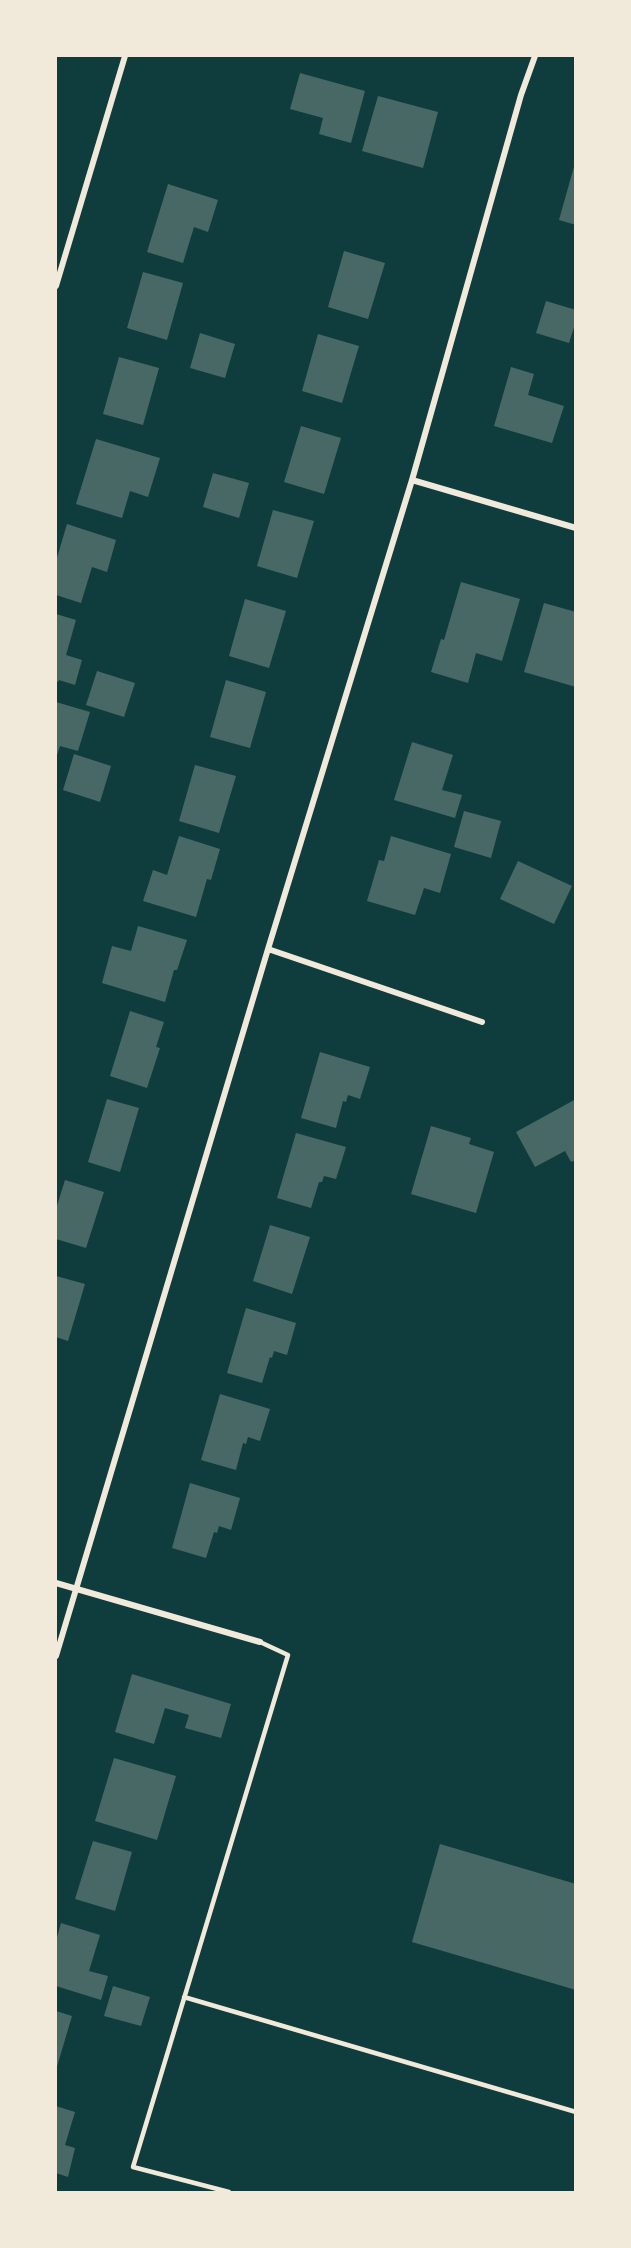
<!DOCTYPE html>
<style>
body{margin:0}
#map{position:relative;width:631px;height:2248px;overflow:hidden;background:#0f3d3e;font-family:"Open Sans",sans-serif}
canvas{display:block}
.frame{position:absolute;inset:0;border:57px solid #f1e9da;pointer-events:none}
</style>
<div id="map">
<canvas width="631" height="2248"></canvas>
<div class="frame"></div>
</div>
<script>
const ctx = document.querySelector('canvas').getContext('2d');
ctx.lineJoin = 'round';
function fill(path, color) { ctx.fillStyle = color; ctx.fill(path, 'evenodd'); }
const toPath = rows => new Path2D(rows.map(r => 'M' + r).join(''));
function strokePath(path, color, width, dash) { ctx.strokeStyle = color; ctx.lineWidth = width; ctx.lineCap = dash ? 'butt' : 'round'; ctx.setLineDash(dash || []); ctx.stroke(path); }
const building = toPath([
 [300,73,365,91,351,143,319,134,323,118,290,109],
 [378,96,438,112,423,168,362,151],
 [575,163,576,163,576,225,559,220],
 [168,184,218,200,208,232,194,227,183,263,147,252],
 [344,251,385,263,368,319,328,307],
 [143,272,183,283,167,340,127,328],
 [546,301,576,310,576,321,569,343,536,333],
 [200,333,235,344,225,378,190,368],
 [318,334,359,346,342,403,302,391],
 [119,357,159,368,143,425,103,414],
 [511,367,534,374,528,395,564,406,552,443,494,426],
 [301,426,341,438,324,494,284,482],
 [96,439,160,458,148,497,130,491,122,518,76,504],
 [213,473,249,483,239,518,203,507],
 [273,510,314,521,297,578,257,566],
 [67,524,116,540,107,572,92,567,81,603,56,595,56,561],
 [461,582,520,599,502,661,476,653,468,683,431,672,441,639,444,640],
 [245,599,286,611,269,668,229,656],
 [544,603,576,612,576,687,524,672],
 [56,614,76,620,66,655,82,660,75,685,59,680,58,682,56,681],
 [97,671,135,683,124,717,86,705],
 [226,680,266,692,250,748,210,737],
 [56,702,90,712,78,751,60,746,56,758],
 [412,742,453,755,442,790,462,795,455,818,394,800],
 [74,754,111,766,100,802,63,790],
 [195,765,236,776,219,833,179,821],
 [464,811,501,821,491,858,454,847],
 [179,836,220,849,211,880,207,879,196,917,143,901,153,870,167,875],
 [391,836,451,854,440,893,424,888,415,915,367,901,379,860,384,861],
 [518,861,572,886,554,924,500,899],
 [138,926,187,940,177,970,174,970,165,1002,102,983,112,946,131,951],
 [130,1011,164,1022,156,1047,160,1048,147,1088,110,1076],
 [320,1052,370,1067,360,1099,348,1095,346,1102,343,1101,336,1128,301,1118],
 [107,1099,139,1108,120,1172,88,1162],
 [576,1099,576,1160,571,1162,565,1151,535,1167,516,1132],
 [431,1126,471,1138,469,1144,494,1152,476,1213,411,1194],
 [296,1133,346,1147,336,1179,324,1176,322,1182,319,1182,311,1208,277,1198],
 [65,1180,104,1192,86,1248,56,1239,56,1209],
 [270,1225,310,1237,292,1294,253,1281],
 [56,1276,85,1284,68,1341,56,1337],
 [246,1308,296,1323,287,1355,274,1351,272,1358,270,1357,262,1383,227,1373],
 [220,1394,270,1409,260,1441,248,1437,246,1444,243,1443,236,1470,201,1460],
 [190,1483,240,1498,231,1530,219,1526,217,1533,214,1532,206,1558,172,1548],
 [132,1674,231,1704,221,1738,185,1728,189,1715,165,1708,154,1744,115,1732],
 [114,1758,176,1776,157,1840,95,1821],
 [93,1841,132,1852,115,1911,75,1899],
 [440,1844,576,1884,576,1990,412,1942],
 [61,1923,100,1935,89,1971,108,1976,101,2000,56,1986,56,1941],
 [113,1986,150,1997,141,2026,104,2016],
 [56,2011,72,2016,56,2070],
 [56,2106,75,2112,65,2145,75,2148,68,2177,56,2173]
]);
const service = toPath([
 [184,1997,576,2112],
 [229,2192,133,2167,288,1655,260,1642]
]);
const minor = toPath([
 [56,286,125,56],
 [412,480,576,528],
 [268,949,482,1022],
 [56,1583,260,1642],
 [56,1656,268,949,412,480,521,95,535,56]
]);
fill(building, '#486865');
strokePath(service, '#f1e9da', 4.5);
strokePath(minor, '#f1e9da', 6);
</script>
